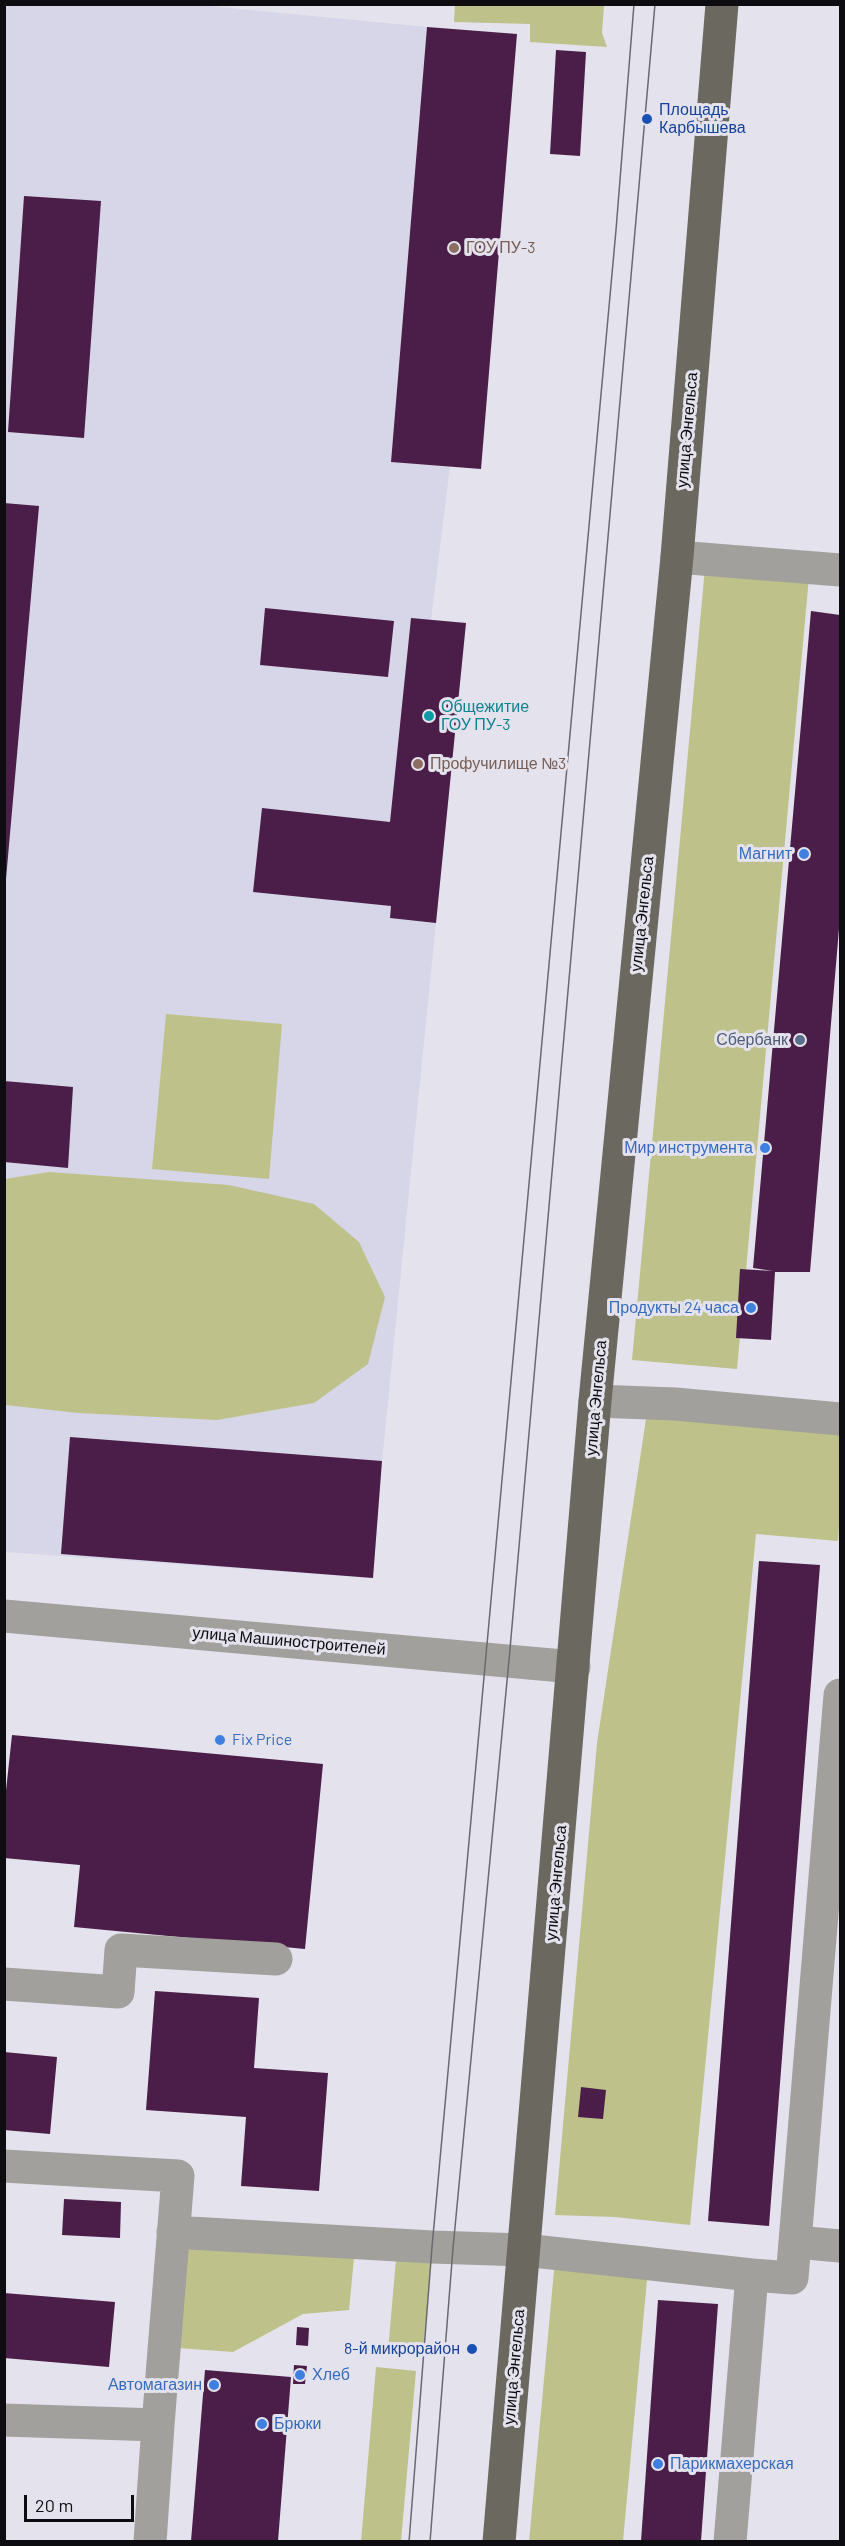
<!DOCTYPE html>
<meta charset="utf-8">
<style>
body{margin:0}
#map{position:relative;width:845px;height:2546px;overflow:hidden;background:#e3e2ed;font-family:Barlow,sans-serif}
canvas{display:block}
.frame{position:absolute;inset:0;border:6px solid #0d0d11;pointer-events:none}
.scale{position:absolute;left:24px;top:2495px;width:110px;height:27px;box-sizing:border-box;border:3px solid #0d0d11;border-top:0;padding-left:8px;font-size:18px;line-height:21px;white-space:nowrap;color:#0d0d11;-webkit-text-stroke:4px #e3e2ed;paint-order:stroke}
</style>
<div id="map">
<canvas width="845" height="2546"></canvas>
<div class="frame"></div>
<div class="scale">20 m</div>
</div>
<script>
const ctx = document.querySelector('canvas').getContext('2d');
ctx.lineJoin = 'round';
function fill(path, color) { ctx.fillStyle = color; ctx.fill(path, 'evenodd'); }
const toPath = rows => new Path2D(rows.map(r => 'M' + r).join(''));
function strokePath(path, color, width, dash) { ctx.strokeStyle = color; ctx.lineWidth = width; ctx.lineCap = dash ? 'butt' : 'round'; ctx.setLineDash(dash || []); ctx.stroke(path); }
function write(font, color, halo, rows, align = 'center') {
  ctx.font = font + ' Barlow,sans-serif'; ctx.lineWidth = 6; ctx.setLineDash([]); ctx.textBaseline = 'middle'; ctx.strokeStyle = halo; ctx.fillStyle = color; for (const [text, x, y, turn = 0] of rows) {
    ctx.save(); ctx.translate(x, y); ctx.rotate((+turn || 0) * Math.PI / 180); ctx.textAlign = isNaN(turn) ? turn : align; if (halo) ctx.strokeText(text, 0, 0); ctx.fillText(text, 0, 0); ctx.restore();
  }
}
const built = toPath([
 [5,5,199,5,427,27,391,462,450,466,431,620,466,623,382,1461,373,1578,5,1552]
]);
const green = toPath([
 [455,5,604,5,602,33,607,47,530,42,530,24,454,22],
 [705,568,809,577,737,1369,632,1360],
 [166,1014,282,1024,269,1179,152,1169],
 [49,1172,229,1185,314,1204,359,1242,385,1297,368,1364,314,1403,217,1420,78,1413,5,1405,5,1179],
 [648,1406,840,1428,840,1511,838,1541,756,1534,690,2225,615,2217,555,2215,597,1743],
 [557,2238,650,2247,623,2541,529,2542],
 [183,2242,354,2258,349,2310,303,2314,233,2352,178,2348],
 [396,2259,431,2262,423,2354,388,2351],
 [376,2367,416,2371,401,2541,361,2541]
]);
const building = toPath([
 [427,27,517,34,481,469,391,462],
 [556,50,586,52,580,156,550,154],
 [24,196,101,201,84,438,8,432],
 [4,503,39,506,6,879,4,879],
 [265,608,394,621,388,677,260,665],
 [811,611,840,615,840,917,810,1272,775,1272,771,1340,736,1338,740,1269,773,1271,753,1268],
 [411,618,466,623,436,923,390,918,391,906,253,892,262,808,390,822],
 [4,1081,73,1087,68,1168,4,1162],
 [70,1437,382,1461,373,1578,61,1554],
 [759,1561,820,1565,769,2226,708,2221],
 [12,1735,323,1764,305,1949,74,1927,80,1865,4,1858,4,1809],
 [155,1991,259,1998,254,2068,328,2073,319,2191,241,2186,246,2117,146,2110],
 [4,2052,57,2057,50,2134,4,2130],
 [581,2087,606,2090,603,2119,578,2117],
 [64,2199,121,2202,120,2238,62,2235],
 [4,2293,115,2302,109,2367,4,2358],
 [658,2300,718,2304,701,2541,641,2541],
 [297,2327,309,2328,308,2346,296,2345],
 [294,2365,307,2366,305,2384,293,2384],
 [205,2370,291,2377,278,2541,191,2541]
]);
const minor = toPath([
 [677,557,840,570],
 [595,1401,675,1404,840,1419],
 [4,1616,574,1667],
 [4,1984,118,1992,121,1950,276,1959],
 [4,2166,178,2176,158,2425,4,2420],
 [173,2232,432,2247,524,2250,752,2275],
 [796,2242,840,2246],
 [150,2542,158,2425],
 [730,2542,752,2275,792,2278,840,1695]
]);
const major = toPath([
 [499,2542,595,1401,677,557,722,4]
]);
const tram = toPath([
 [409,2542,432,2247,616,230,634,4],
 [430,2542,453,2248,509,1660,655,4]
]);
const markers = [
 [647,119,6,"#1a4fb4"],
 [454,248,6,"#8d6e63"],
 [429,716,6,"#0f9aa8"],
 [418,764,6,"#8d6e63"],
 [804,854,6,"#3f7fe0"],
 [800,1040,6,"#5c6f8a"],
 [765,1148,6,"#3f7fe0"],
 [751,1308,6,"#3f7fe0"],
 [220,1740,6,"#3f7fe0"],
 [472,2349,6,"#1a4fb4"],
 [300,2375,6,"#3f7fe0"],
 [214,2385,6,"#3f7fe0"],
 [262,2424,6,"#3f7fe0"],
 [658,2464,6,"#3f7fe0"]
];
const transitNames = [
 ["Площадь",659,110],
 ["Карбышева",659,128],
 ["8-й микрорайон",460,2349,"right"]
];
const educationNames = [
 ["ГОУ ПУ-3",466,248],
 ["Профучилище №3",430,764]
];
const streetNames = [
 ["улица Энгельса",687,430,-85],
 ["улица Энгельса",642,914,-84],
 ["улица Энгельса",596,1398,-85],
 ["улица Машиностроителей",289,1641,5],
 ["улица Энгельса",556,1883,-85],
 ["улица Энгельса",514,2367,-85]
];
const cultureNames = [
 ["Общежитие",441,707],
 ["ГОУ ПУ-3",441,725]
];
const shopNames = [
 ["Магнит",792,854],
 ["Мир инструмента",753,1148],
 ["Продукты 24 часа",739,1308],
 ["Fix Price",232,1740,"left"],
 ["Хлеб",312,2375,"left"],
 ["Автомагазин",202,2385],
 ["Брюки",274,2424,"left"],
 ["Парикмахерская",670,2464,"left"]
];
const serviceNames = [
 ["Сбербанк",788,1040]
];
fill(built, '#d7d6e8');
fill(green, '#bec28a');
fill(building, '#4b1e49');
strokePath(minor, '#a2a09c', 33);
strokePath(major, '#6b6860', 33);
strokePath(tram, '#6a6970', 1.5);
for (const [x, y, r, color] of markers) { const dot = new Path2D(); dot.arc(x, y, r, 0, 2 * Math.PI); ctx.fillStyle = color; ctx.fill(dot); strokePath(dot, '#e3e2ed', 2); }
write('16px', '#164399', '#e3e2ed', transitNames, 'left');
write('16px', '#785e54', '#e3e2ed', educationNames, 'left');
write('16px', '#0d0d11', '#e3e2ed', streetNames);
write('16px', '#0d838f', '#e3e2ed', cultureNames, 'left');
write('16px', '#366cbe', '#e3e2ed', shopNames, 'right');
write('16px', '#4e5e75', '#e3e2ed', serviceNames, 'right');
</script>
